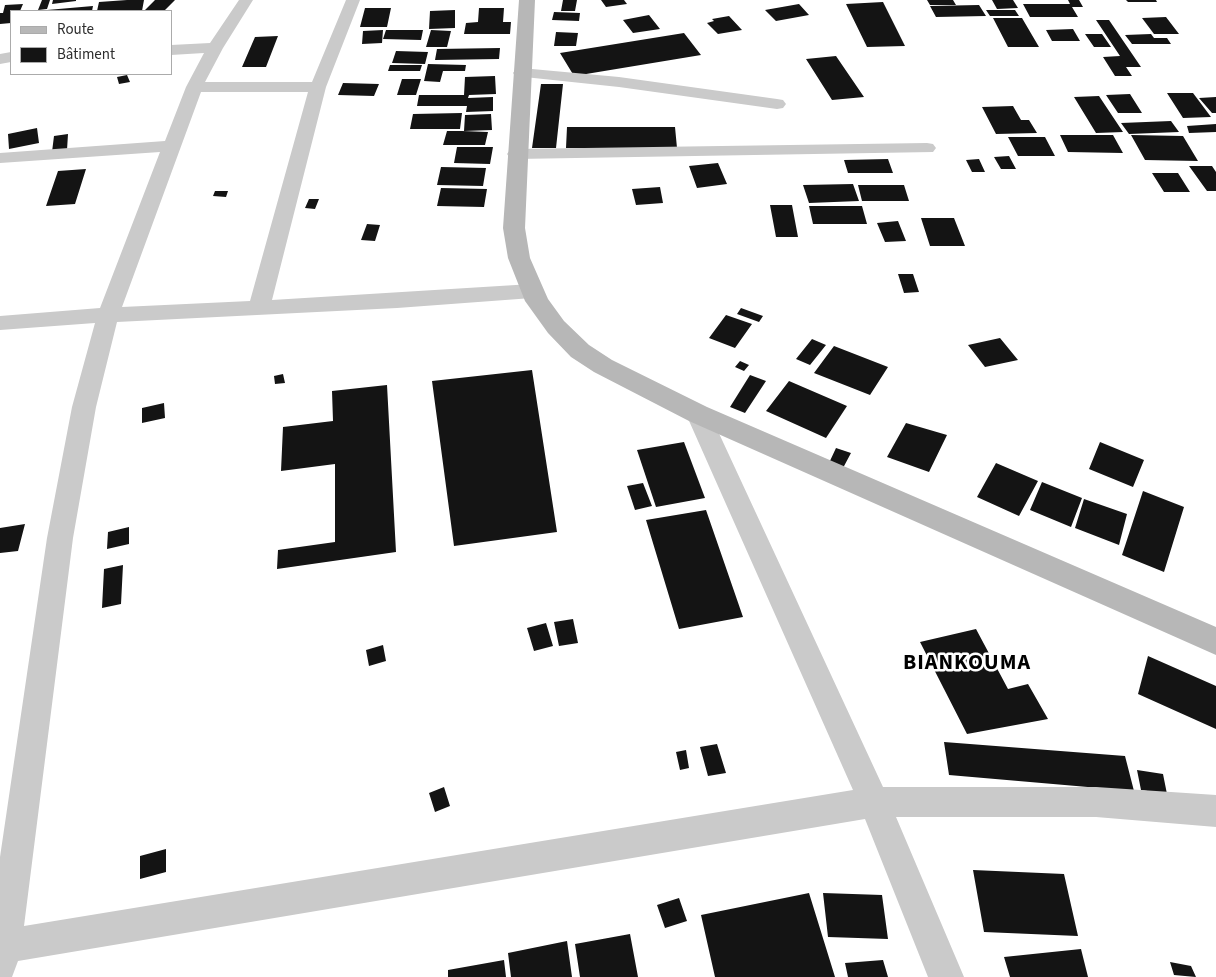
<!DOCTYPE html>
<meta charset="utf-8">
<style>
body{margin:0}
#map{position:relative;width:1216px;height:977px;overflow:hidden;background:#fff;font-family:"Source Sans 3",sans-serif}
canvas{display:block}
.legend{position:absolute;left:10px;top:10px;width:162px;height:65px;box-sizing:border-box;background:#fff;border:1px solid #ababab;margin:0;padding:6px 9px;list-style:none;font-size:15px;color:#2d2d2d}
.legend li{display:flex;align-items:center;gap:10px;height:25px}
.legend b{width:25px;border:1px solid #ababab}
</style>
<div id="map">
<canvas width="1216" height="977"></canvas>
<ul class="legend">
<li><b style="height:6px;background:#b7b7b7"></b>Route</li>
<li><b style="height:14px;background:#141414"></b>Bâtiment</li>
</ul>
</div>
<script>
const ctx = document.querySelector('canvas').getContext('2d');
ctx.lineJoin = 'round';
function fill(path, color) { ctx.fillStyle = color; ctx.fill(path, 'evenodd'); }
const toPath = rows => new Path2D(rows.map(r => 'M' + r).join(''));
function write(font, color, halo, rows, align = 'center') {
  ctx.font = font + ' "Source Sans 3",sans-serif'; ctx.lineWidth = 5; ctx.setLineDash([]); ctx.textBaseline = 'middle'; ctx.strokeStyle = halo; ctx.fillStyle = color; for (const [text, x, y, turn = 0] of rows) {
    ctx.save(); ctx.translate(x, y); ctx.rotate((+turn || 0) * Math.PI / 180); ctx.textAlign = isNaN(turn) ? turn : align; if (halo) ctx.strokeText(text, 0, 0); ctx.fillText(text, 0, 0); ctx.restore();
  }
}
const building = toPath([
 [42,0,50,0,47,9,38,10],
 [53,0,76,0,76,1,52,4],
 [127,0,144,0,142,11,97,11,99,2],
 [155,0,175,0,164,11,144,11],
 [563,0,577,0,575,11,561,11],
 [601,0,624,0,627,4,606,7],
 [927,0,953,0,956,5,930,5],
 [992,0,1013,0,1018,8,997,9],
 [1068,0,1079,0,1083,7,1072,7,1078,17,1030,17,1023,4,1070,4],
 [1126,0,1156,0,1157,2,1128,2],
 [883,2,905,46,867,47,846,4],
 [23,4,20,11,11,11,11,23,0,24,0,13,3,13,5,5],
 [799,4,809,15,776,21,765,10],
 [979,5,986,16,936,17,930,6],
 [93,6,92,11,47,11,47,10],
 [365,8,391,8,387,27,360,27],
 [479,8,504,8,503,22,511,22,510,34,464,34,466,23,478,22],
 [455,10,455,28,429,29,430,11],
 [986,10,1015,10,1019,16,990,16],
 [554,12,580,13,579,21,552,20],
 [649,15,660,29,633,33,623,20],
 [729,16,742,30,718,34,707,23,714,21,712,19],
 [1166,17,1179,34,1154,34,1142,18],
 [993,18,1022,18,1039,47,1008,47],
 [1096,20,1109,20,1141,67,1126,67,1132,76,1115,76,1103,57,1120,56],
 [1073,29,1080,41,1052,41,1046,30],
 [383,30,382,43,362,44,363,31],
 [386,30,423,30,421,40,383,39],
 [431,30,451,31,447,47,426,47],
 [556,32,578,33,576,46,554,46],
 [684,33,701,55,574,76,560,53],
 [1085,34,1102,34,1111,47,1094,47],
 [1151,34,1154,38,1167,38,1171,44,1132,44,1125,35],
 [278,36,266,67,242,67,255,37],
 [500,48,499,59,435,60,437,49],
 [396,51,428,52,425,64,392,63],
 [836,56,864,97,832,100,806,59],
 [428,64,466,65,465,71,443,71,440,82,424,81],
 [390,65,422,65,420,71,388,71],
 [127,75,130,82,119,84,117,77],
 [495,76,496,94,469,95,468,98,493,97,493,111,466,112,467,106,417,106,419,95,464,95,465,77],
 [402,79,421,79,416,95,397,95],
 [343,83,379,84,374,96,338,95],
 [541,84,563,84,556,148,532,148],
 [1167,93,1193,93,1211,117,1183,118],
 [1130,94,1142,113,1118,113,1106,95],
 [1099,96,1123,132,1096,133,1074,97],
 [1216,97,1216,113,1212,113,1199,98],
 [1013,106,1021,120,1029,120,1037,133,996,134,982,107],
 [462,113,460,129,410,129,413,114],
 [491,114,492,130,464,131,465,115],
 [1171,121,1179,132,1129,134,1121,123],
 [1216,124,1216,132,1189,133,1187,126],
 [567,127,675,127,677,148,566,148],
 [37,128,39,143,9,149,8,134],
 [447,131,462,131,488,132,485,145,443,145],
 [68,134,67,150,52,152,54,136],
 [1060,135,1113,135,1123,153,1068,152],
 [1131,135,1183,136,1198,161,1145,160],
 [1008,137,1045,137,1055,156,1018,156],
 [457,147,493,147,490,164,454,163],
 [1009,156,1016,169,1001,169,994,157],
 [888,159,893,173,848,173,844,160],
 [979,159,985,172,972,172,966,160],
 [718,163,727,184,697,188,689,166],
 [1189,166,1212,166,1216,172,1216,191,1207,191],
 [441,167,486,168,483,186,437,185],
 [86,169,75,204,46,206,58,171],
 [1152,173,1178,173,1190,192,1164,192],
 [853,184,859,201,809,203,803,185],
 [858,185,904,185,909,201,862,201],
 [660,187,663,203,636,205,632,189],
 [441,188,487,189,484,207,437,206],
 [215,191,228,191,226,197,213,196],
 [309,199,319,199,315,209,305,208],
 [770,205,792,205,798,237,776,237],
 [809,206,862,206,867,224,813,224],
 [921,218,954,218,965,246,930,246],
 [898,221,906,241,885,242,877,223],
 [367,224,380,225,375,241,361,240],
 [898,274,913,274,919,292,904,293],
 [741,308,763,316,759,322,737,314],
 [726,315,752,324,735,348,709,338],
 [1000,338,1018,360,985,367,968,345],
 [812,339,826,345,810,365,796,359],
 [834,346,888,367,870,395,814,373],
 [740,361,749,365,744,371,735,367],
 [532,370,557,532,454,546,432,381],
 [283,374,285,383,275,384,274,376],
 [750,375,766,381,745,413,730,407],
 [789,381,847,406,826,438,766,411],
 [387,385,396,552,277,569,278,550,335,542,335,464,281,471,283,427,333,421,332,391],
 [164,403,165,418,142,423,142,408],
 [906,423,947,435,929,472,887,457],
 [684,442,705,498,656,507,637,450],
 [1100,442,1144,460,1133,487,1089,469],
 [836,448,851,453,843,468,829,463],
 [996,463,1038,481,1019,516,977,497],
 [1042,482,1082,498,1071,527,1030,510],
 [643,483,652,506,635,510,627,486],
 [1143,491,1184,507,1164,572,1122,555],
 [1084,499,1127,514,1119,545,1075,528],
 [706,510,743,617,679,629,646,520],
 [25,524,18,551,0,553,0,528],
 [129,527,129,544,107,549,108,532],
 [123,565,121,604,102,608,104,569],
 [573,619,578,643,559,646,554,622],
 [546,623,553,646,534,651,527,628],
 [976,629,1008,689,1028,684,1048,719,967,734,920,642],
 [383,645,386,661,369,666,366,650],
 [1148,656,1216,686,1216,729,1138,694],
 [944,742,1125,756,1134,791,949,775],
 [717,744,726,773,708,776,700,747],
 [686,750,689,768,680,770,676,752],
 [1137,770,1163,774,1167,794,1141,790],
 [444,787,450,806,435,812,429,793],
 [166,849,166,872,140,879,140,856],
 [973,870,1064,874,1078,936,984,932],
 [809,893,835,977,715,977,701,915],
 [823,893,882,895,888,939,828,937],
 [679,898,687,921,665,928,657,905],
 [630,934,638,977,580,977,575,944],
 [567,941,572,977,511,977,508,953],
 [1081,949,1088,977,1010,977,1004,957],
 [504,960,506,977,448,977,448,970],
 [883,960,888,977,848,977,845,963],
 [1170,962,1191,966,1196,977,1174,975]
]);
const street = toPath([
 [239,0,253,0,223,48,205,82,312,82,346,0,360,0,326,87,272,300,532,284,539,286,542,291,539,296,532,298,397,308,117,322,96,407,73,538,24,926,853,790,686,414,690,408,698,405,706,408,710,414,883,787,1096,787,1216,795,1216,827,1096,817,896,817,964,977,928,977,865,819,18,961,12,977,0,977,0,857,47,538,72,407,95,323,0,330,0,316,100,308,160,152,0,163,0,153,165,141,186,87,204,53,171,55,171,45,210,43,239,0],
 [201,92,308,92,250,301,122,307,201,92],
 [11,52,11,62,0,64,0,54,11,52],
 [521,68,619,77,777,99,783,100,786,104,783,108,777,109,619,87,515,76,513,73,515,70,521,68],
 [927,143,933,144,936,148,933,152,516,159,510,158,507,154,510,150,516,149,927,143]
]);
const secondary = toPath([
 [519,0,535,0,525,228,530,258,548,299,564,321,589,345,612,360,707,407,1216,627,1216,655,689,421,594,372,571,357,548,333,525,301,508,258,503,228,519,0]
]);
const districtNames = [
 ["BIANKOUMA",967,664]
];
fill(building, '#141414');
fill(street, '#cacaca');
fill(secondary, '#b7b7b7');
ctx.letterSpacing = '1px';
write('bold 22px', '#000', '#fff', districtNames);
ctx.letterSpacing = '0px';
</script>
